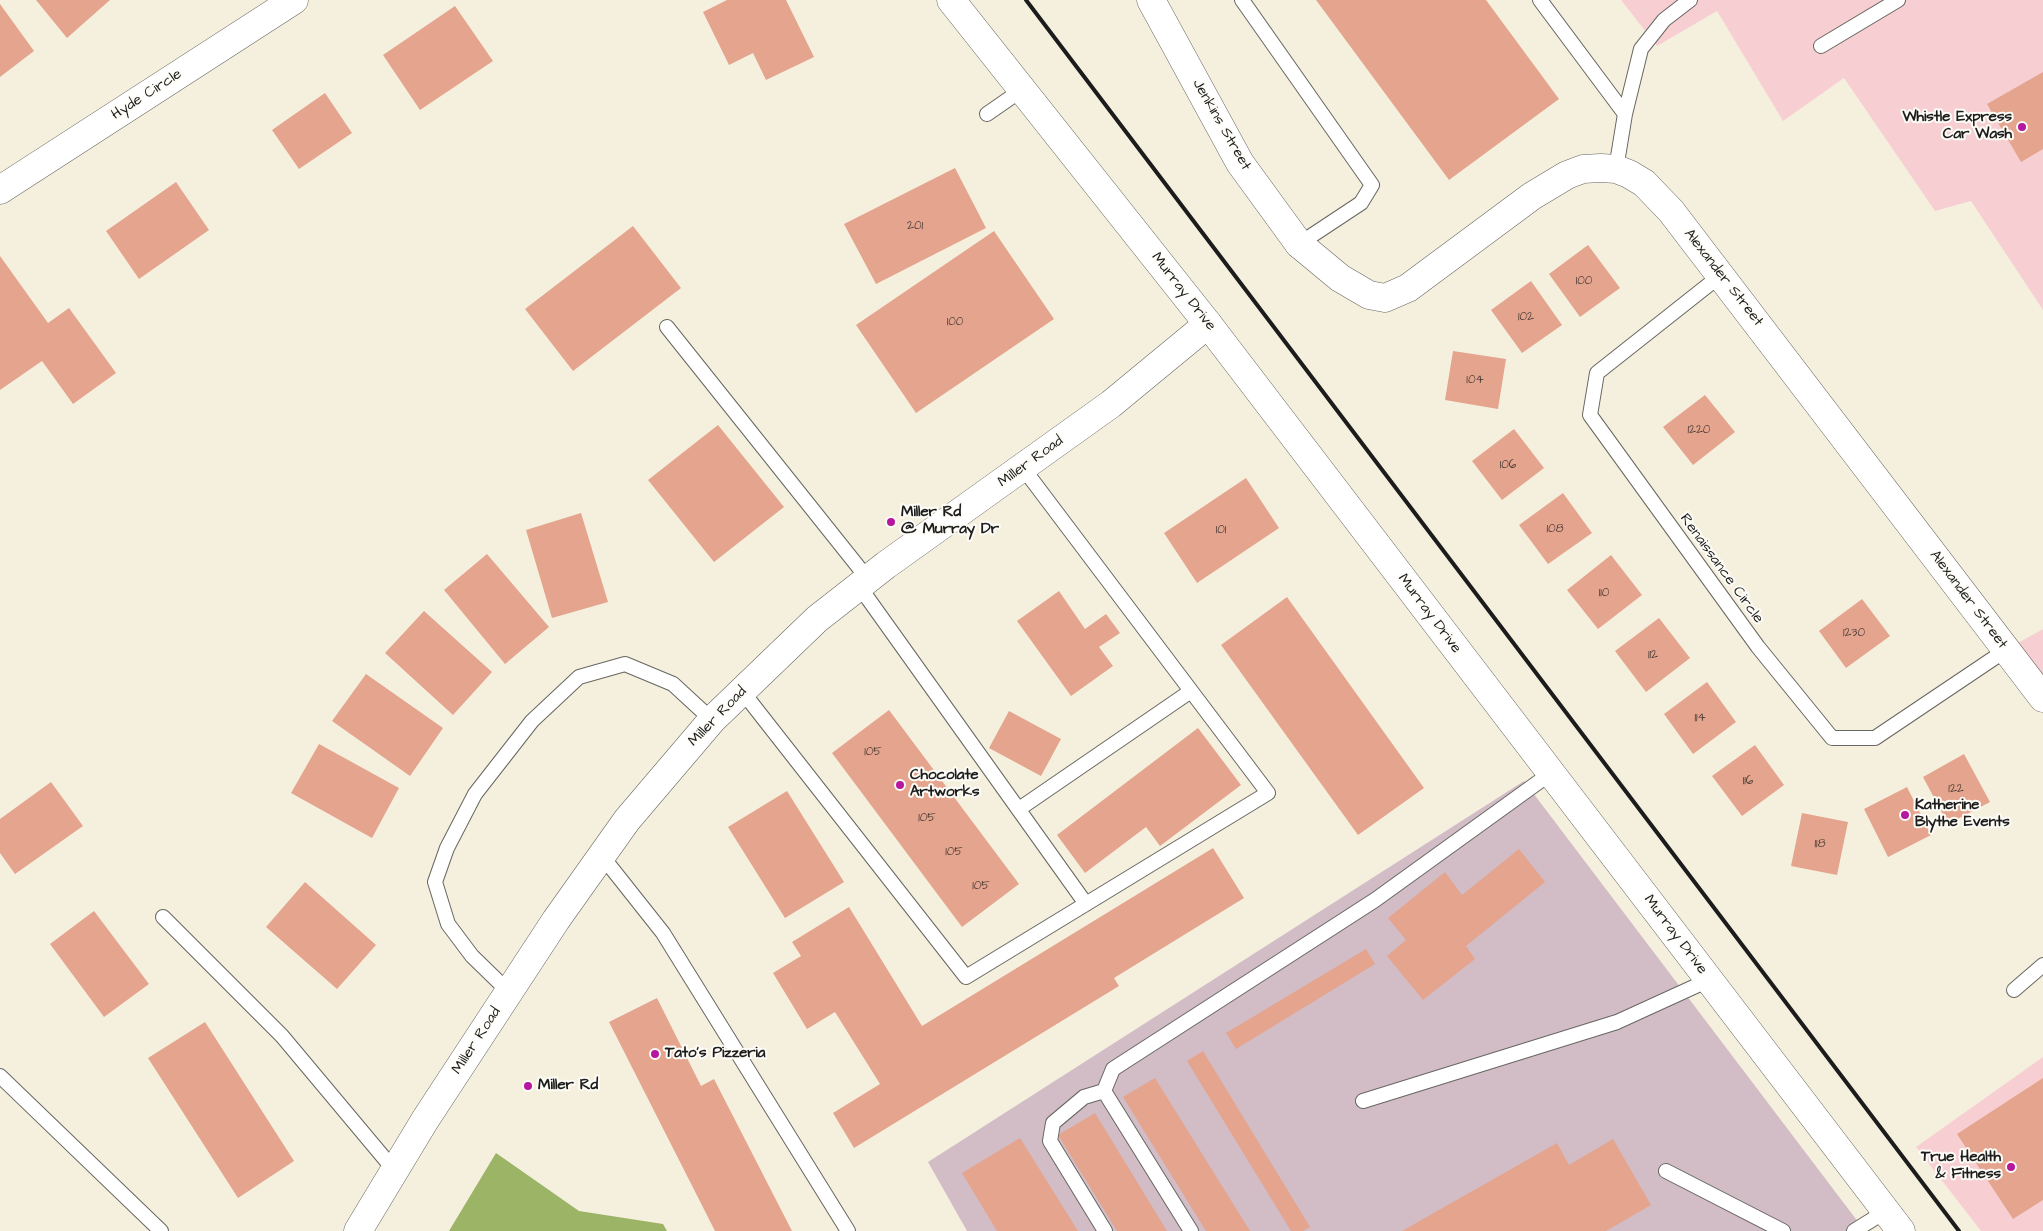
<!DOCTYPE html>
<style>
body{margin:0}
canvas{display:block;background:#f5f0de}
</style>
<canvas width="2043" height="1231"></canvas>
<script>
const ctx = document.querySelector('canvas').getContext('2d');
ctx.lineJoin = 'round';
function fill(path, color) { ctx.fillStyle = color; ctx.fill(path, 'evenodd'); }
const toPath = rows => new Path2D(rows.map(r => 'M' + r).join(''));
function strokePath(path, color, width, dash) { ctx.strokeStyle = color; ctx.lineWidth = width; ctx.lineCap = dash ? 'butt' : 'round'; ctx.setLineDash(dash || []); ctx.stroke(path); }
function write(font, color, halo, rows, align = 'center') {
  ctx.font = font + ' "Architects Daughter",sans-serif'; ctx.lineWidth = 4; ctx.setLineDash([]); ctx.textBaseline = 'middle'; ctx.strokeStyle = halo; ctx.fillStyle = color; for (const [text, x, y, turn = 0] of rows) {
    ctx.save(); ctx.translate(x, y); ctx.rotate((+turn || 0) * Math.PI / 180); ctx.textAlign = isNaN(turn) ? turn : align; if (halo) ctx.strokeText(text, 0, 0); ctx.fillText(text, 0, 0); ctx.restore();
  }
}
const built = toPath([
 [1621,0,2043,0,2043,310,1971,201,1935,211,1844,78,1783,121,1717,11,1657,46],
 [2043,629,2043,679,2018,643],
 [2043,1057,2043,1231,1981,1231,1916,1147]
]);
const industrial = toPath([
 [1524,781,1865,1231,967,1231,928,1162]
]);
const forest = toPath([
 [496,1153,579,1211,663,1224,667,1231,449,1231]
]);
const building = toPath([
 [36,0,110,0,67,38],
 [727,0,786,0,814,57,766,80,753,53,729,65,703,12],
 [1316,0,1486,0,1559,99,1449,180],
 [0,4,34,51,0,77],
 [455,6,493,61,420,110,383,55],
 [2043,72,2043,149,2021,162,1987,104],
 [325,93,352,133,299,169,272,130],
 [955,168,986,228,876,284,844,224],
 [176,182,209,230,139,279,106,231],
 [633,226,681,288,573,371,525,309],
 [994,231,1054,319,916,413,856,325],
 [1588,245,1620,288,1580,317,1549,274],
 [0,256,48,323,69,308,116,373,73,404,42,361,0,390],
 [1531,281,1562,325,1522,353,1491,310],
 [1453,351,1506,359,1498,409,1445,400],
 [1705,395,1735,432,1693,465,1663,427],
 [718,425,784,507,714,562,648,480],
 [1514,429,1544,468,1502,500,1472,461],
 [1246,478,1279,528,1197,583,1164,533],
 [1563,493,1592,533,1548,564,1519,525],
 [581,513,608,602,552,618,526,530],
 [487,554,549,627,505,664,444,590],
 [1611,555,1642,595,1598,629,1567,590],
 [1059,591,1085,629,1106,614,1120,633,1099,647,1113,666,1071,696,1017,621],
 [1287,597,1424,788,1358,835,1221,645],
 [1862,599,1890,636,1846,668,1819,631],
 [424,611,492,672,453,715,385,653],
 [1659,618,1690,658,1646,692,1615,651],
 [366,674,443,728,410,776,332,721],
 [1707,682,1736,722,1693,754,1664,714],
 [889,710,1019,884,962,927,832,753],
 [1009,711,1061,739,1041,776,989,748],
 [1198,728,1241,785,1160,846,1146,827,1085,873,1057,835],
 [319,744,399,788,372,838,291,793],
 [1755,745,1784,785,1742,816,1712,776],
 [1964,754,1990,802,1948,824,1923,777],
 [51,782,83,826,15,874,0,853,0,819],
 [1907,787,1931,835,1888,857,1864,809],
 [787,791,844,882,785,918,728,827],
 [1802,813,1848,822,1837,875,1791,866],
 [1213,848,1244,898,1114,978,1119,986,854,1148,833,1113,880,1084,835,1012,807,1029,773,973,801,956,792,942,849,907,922,1026],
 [1519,849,1545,882,1466,946,1475,959,1423,1000,1387,956,1406,940,1388,918,1445,872,1462,895],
 [305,882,376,945,337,989,266,927],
 [94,911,149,984,104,1017,50,944],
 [1366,949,1375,964,1236,1049,1226,1033],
 [657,998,701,1086,714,1079,792,1231,715,1231,609,1022],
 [205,1022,294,1161,238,1198,148,1058],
 [1203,1051,1310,1227,1303,1231,1291,1231,1187,1061],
 [1155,1078,1250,1231,1206,1231,1123,1097],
 [2043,1078,2043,1200,2013,1219,1957,1134],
 [1095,1113,1167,1231,1117,1231,1058,1135],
 [1020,1138,1078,1231,997,1231,962,1173],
 [1613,1139,1651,1205,1606,1231,1402,1231,1557,1143,1569,1165]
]);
const service = toPath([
 [1242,0,1372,185,1361,203,1299,244],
 [1540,0,1625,114],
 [1821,46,1898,0],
 [987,114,1023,89],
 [1616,169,1625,114,1641,49,1664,20,1690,0],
 [1721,275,1597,373,1590,415,1758,647,1832,738,1875,738,2006,650],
 [667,327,868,579],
 [859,586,1086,904],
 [742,691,966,977,1268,793,1023,468],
 [1019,809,1191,691],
 [602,856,663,933,848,1231],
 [163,917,282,1036,395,1171],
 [2014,990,2043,965],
 [509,992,472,956,448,924,435,882,447,848,475,794,532,721,579,677,625,664,673,684,712,720],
 [0,1076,161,1231],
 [1104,1091,1084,1097,1053,1123,1050,1141,1105,1231],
 [1363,1101,1617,1022,1709,980],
 [1666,1171,1783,1231],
 [1191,1231,1104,1091,1113,1069,1375,900,1551,773],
 [1854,1231,1886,1211]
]);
const minor = toPath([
 [951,0,1208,324,1901,1231],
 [0,190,294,0],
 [1299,244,1340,278,1369,295,1385,298,1408,288,1532,196,1567,175,1583,169,1601,168,1616,169,1629,174,1644,183,1671,211,2043,698]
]);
const tertiary = toPath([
 [1151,0,1240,163,1299,244],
 [358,1231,425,1120,556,920,627,820,712,720,817,619,886,565,1111,404,1208,324]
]);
const rail = toPath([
 [1026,0,1959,1231]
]);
const markers = [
 [2022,127,5,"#b5179e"],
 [891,522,5,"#b5179e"],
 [900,785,5,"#b5179e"],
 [1905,815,5,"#b5179e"],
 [655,1054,5,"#b5179e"],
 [528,1086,5,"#b5179e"],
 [2011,1167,5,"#b5179e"]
];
const numberNames = [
 ["201",915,226],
 ["100",1584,281],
 ["102",1526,317],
 ["100",955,322],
 ["104",1475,380],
 ["1220",1699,430],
 ["106",1508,465],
 ["108",1555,529],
 ["101",1221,530],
 ["110",1604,593],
 ["1230",1854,633],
 ["112",1653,655],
 ["114",1700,718],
 ["105",873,752],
 ["116",1748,781],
 ["122",1956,789],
 ["105",927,818],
 ["118",1820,844],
 ["105",954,852],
 ["105",981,886]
];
const streetNames = [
 ["Hyde Circle",147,95,-33],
 ["Jenkins Street",1221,125,60],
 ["Alexander Street",1723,278,52],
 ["Murray Drive",1183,292,52],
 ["Miller Road",1031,462,-36],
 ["Renaissance Circle",1721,569,54],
 ["Alexander Street",1968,600,53],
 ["Murray Drive",1429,614,53],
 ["Miller Road",718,717,-46],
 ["Murray Drive",1675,935,53],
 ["Miller Road",477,1041,-57]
];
const poiNames = [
 ["Whistle Express",2012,118,"right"],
 ["Car Wash",2012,135,"right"],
 ["Miller Rd",901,513],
 ["@ Murray Dr",901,530],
 ["Chocolate",910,776],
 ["Artworks",910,793],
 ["Katherine",1915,806],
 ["Blythe Events",1915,823],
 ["Tato's Pizzeria",665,1054],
 ["Miller Rd",538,1086],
 ["True Health",2001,1158,"right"],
 ["& Fitness",2001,1175,"right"]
];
fill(built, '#f7cfd3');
fill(industrial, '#d2bdc7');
fill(forest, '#9bb466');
fill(building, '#e4a48d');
strokePath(service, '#686660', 16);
strokePath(minor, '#686660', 29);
strokePath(tertiary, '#686660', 29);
strokePath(service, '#fff', 14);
strokePath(minor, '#fff', 28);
strokePath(tertiary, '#fff', 28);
strokePath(rail, '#1c1c1c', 4);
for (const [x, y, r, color] of markers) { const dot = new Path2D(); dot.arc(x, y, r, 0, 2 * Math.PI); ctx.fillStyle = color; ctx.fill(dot); strokePath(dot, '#fdfcf7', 2); }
write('12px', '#4e3e38', null, numberNames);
write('15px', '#1c1c1c', '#fdfcf7', streetNames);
write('bold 15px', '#1c1c1c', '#fdfcf7', poiNames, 'left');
</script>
